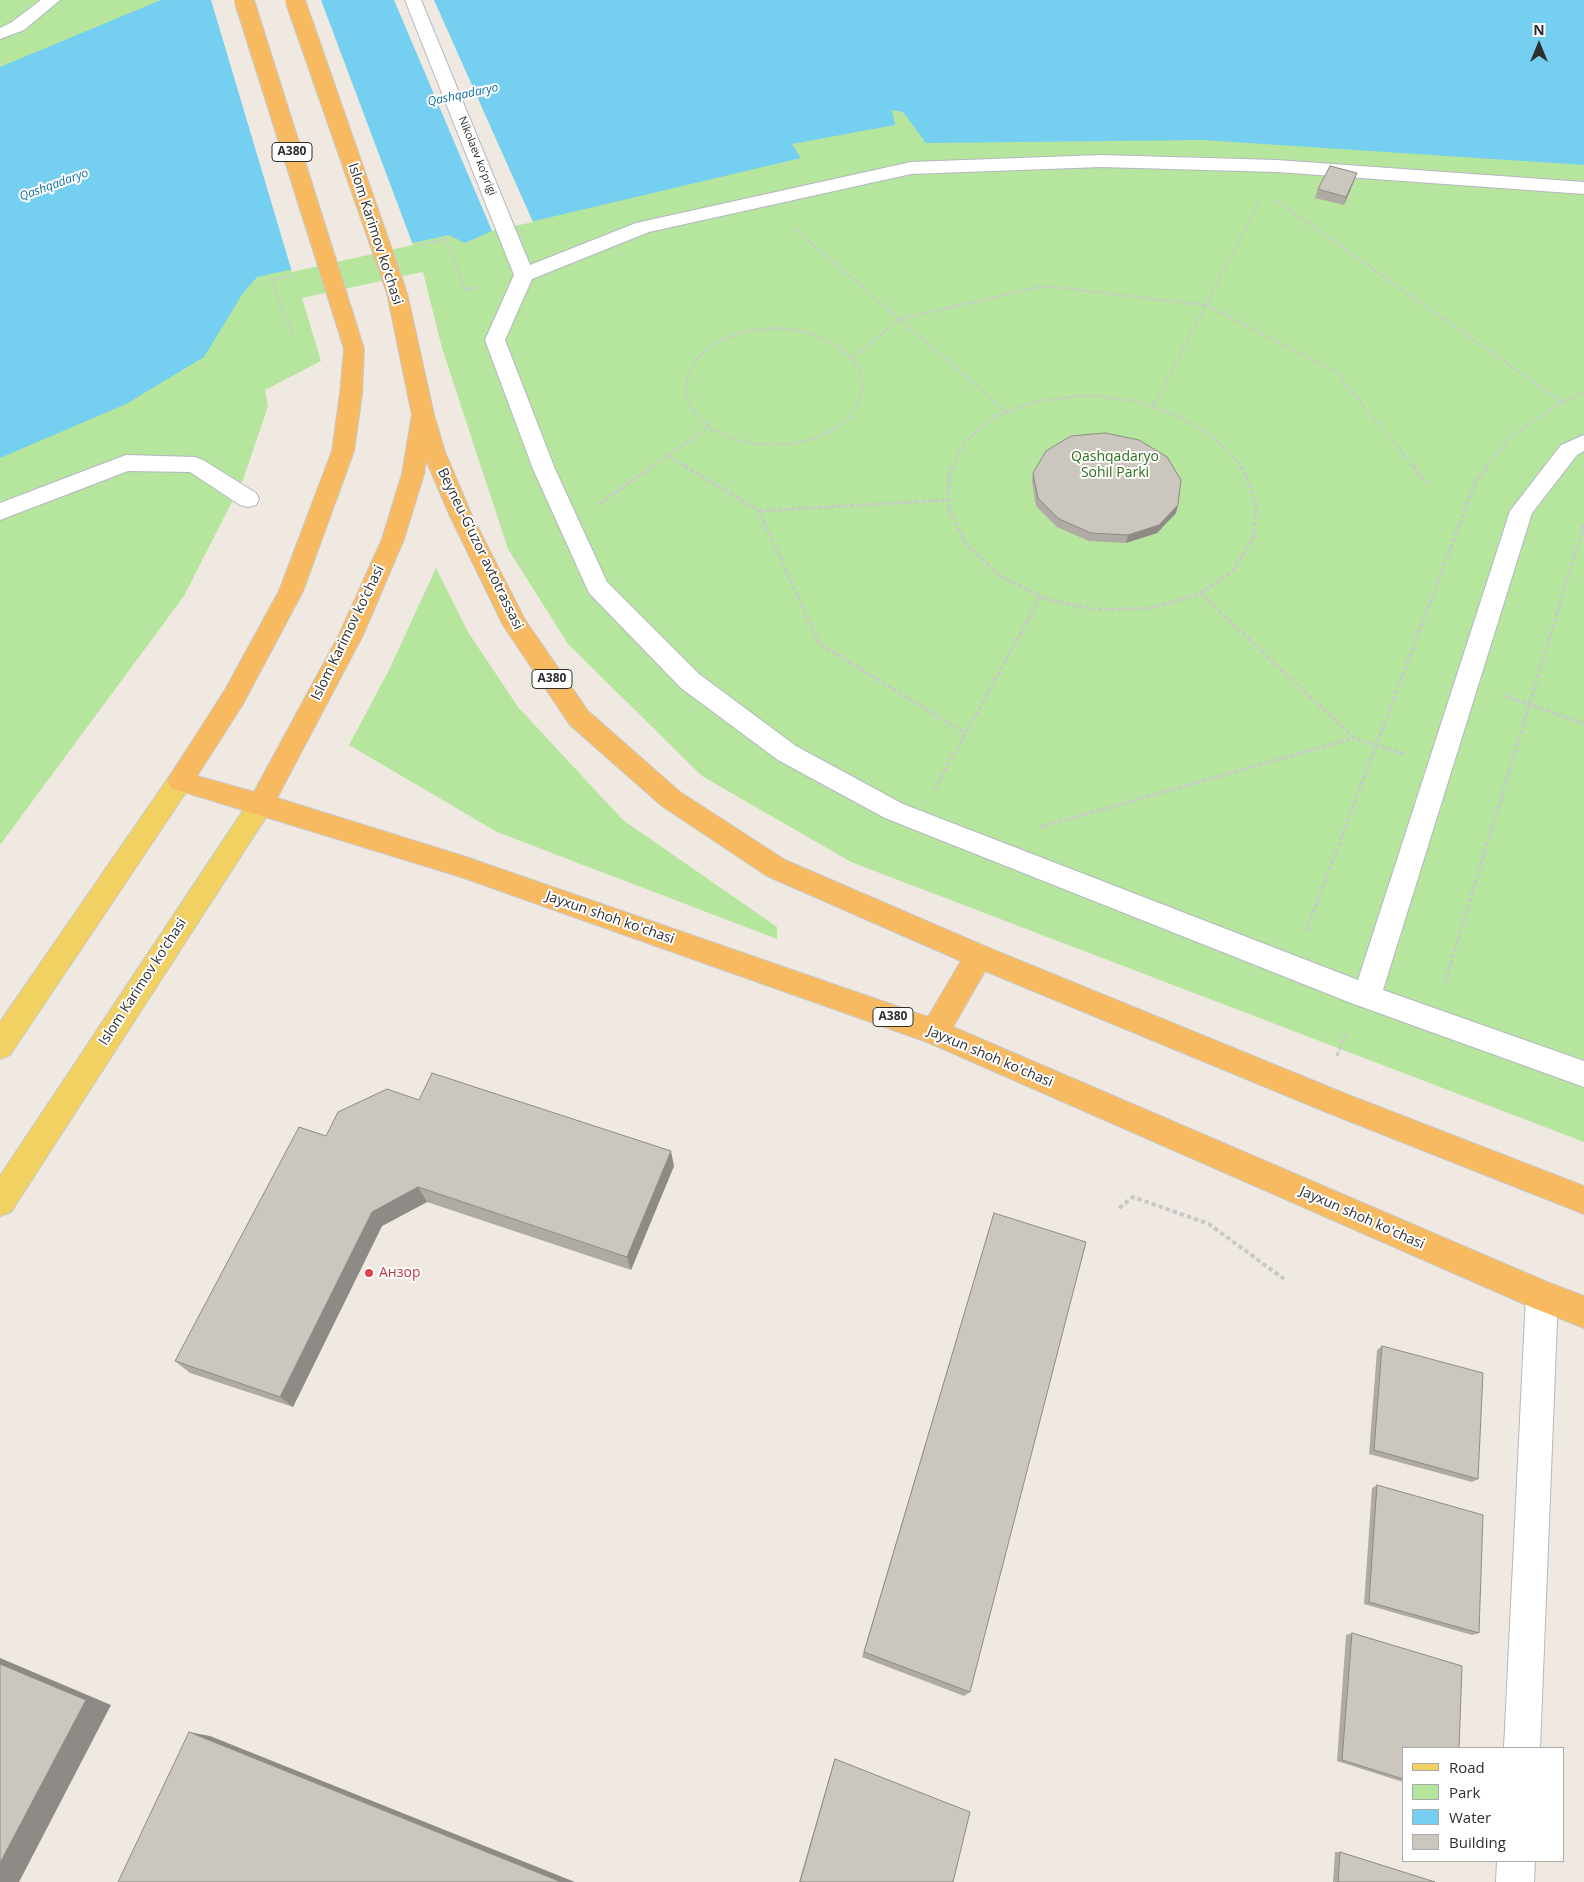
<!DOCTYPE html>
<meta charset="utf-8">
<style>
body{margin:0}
#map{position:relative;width:1584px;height:1882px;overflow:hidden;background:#efe9e1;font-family:"Open Sans",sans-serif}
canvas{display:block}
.legend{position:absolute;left:1402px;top:1747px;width:162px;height:115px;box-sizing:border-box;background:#fff;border:1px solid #ababab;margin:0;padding:6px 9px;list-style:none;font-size:15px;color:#2e2e2e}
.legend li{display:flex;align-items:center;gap:10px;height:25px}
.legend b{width:25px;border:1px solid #ababab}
.north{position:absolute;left:1514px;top:20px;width:50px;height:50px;-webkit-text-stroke:4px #fff;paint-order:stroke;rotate:0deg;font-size:14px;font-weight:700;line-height:20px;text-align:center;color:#2e2e2e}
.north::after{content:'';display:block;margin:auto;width:18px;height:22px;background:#2e2e2e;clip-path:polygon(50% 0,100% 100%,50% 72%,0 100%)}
</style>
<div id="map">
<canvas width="1584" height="1882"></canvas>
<ul class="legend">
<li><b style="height:6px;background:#f2d163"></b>Road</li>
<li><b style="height:14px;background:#b6e59e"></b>Park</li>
<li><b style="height:14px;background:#75cff0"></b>Water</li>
<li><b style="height:14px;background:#cbc7bf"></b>Building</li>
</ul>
<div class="north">N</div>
</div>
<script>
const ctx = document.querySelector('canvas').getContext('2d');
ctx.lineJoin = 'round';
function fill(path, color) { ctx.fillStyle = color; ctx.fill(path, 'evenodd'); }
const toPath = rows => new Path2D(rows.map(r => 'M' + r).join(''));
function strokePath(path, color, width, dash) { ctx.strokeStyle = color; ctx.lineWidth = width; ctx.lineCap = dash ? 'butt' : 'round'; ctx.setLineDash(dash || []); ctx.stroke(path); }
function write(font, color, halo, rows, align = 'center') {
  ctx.font = font + ' "Open Sans",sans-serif'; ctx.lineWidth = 4; ctx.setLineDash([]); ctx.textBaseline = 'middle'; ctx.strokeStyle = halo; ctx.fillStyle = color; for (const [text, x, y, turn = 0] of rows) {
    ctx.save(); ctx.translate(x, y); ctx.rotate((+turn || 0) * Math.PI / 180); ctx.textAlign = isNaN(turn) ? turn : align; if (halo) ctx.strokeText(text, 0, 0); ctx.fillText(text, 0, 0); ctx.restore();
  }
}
const green = toPath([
 [0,0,1584,0,1584,1142,851,862,702,776,568,644,508,549,442,348,423,272,302,298,321,361,265,390,268,406,243,480,184,596,0,845],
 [436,568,468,632,518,707,623,820,777,927,777,939,497,832,349,745,389,670]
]);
const water = toPath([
 [161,0,1584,0,1584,165,1203,140,926,143,903,112,892,110,895,125,792,144,801,158,492,231,465,243,449,235,257,277,243,293,204,357,126,404,0,458,0,67]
]);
const pier = toPath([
 [211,0,321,0,413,245,292,272],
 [394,0,434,0,533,222,492,231]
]);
const pathFar2 = toPath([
 [1275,200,1562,402],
 [794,228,1007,412],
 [419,245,446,239,465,290,479,287],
 [291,276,271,280,293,335],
 [775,328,804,331,829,341,848,354,860,371,863,390,857,408,842,425,819,437,791,444,761,445,733,439,709,427,693,411,686,391,689,372,701,354,721,340,747,331,775,328],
 [852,359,899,319,1044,286,1206,305,1335,371,1414,467],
 [1153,407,1261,199],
 [669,456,687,467],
 [651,467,709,427],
 [952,467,965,441,996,416,1038,401,1086,395,1135,401,1179,416,1217,440,1242,467],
 [1487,467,1511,436,1562,402,1584,393]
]);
const pathFar1 = toPath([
 [685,466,759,511,820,644,965,733],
 [952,466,949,473,949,509,966,545,1000,576,1046,599,1098,610,1151,608,1197,595,1233,571,1253,539,1256,505,1244,470,1240,466],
 [1413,466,1427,483],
 [599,504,653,466],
 [759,511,948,500],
 [1200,593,1354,738,1404,754],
 [1503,695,1584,724],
 [935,789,1041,596],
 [1040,827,1354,738],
 [1306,931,1476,481,1488,466],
 [1445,983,1584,524],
 [1337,1056,1346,1031]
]);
const path = toPath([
 [1119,1208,1133,1197,1209,1224,1284,1279]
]);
const pedestrian = toPath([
 [41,0,60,0,24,30,0,39,0,28,12,22,41,0],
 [405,0,421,0,530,265,636,223,911,162,1101,155,1277,160,1584,182,1584,194,1277,172,1101,167,911,174,649,232,532,279,505,340,555,469,607,582,699,674,796,746,903,804,1358,980,1510,511,1561,445,1584,435,1584,451,1577,455,1532,513,1383,990,1584,1061,1584,1087,1351,1003,885,818,778,760,681,688,589,593,533,469,485,340,514,275,405,0],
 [126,455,195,457,203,460,256,493,259,499,256,505,248,507,240,505,190,472,128,471,0,520,0,503,126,455]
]);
const minor = toPath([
 [1542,1281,1553,1285,1558,1296,1540,1748,1504,1748,1526,1296,1531,1285,1542,1281],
 [1497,1861,1535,1861,1534,1882,1496,1882,1497,1861]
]);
const primary = toPath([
 [180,771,189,774,193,781,189,788,10,1055,0,1059,0,1022,171,774,180,771],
 [261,794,270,797,274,804,270,811,11,1212,0,1216,0,1176,252,797,261,794]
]);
const trunk = toPath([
 [397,287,404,289,407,293,434,415,445,452,472,516,525,620,588,711,680,792,785,860,989,948,1346,1094,1584,1186,1584,1214,1326,1112,985,971,953,1027,1547,1282,1584,1296,1584,1328,1531,1307,927,1042,461,877,171,788,167,781,171,774,225,690,279,591,332,451,340,394,344,349,330,304,333,299,340,298,347,299,350,304,364,349,362,394,354,451,303,591,243,704,197,776,254,792,339,635,382,539,402,474,412,415,387,293,390,289,397,287],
 [426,460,450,516,503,625,570,725,662,806,767,876,961,961,928,1017,463,856,277,798,363,635,404,539,424,474,426,460]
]);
const trunkBridge = toPath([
 [244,0,340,304],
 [295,0,397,293]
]);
const wall = toPath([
 [1357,173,1354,181,1344,205,1315,198,1318,189],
 [1033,473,1178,505,1176,513,1157,533,1126,543,1089,541,1057,527,1036,506,1032,481],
 [419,1100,674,1166,631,1270,427,1202,382,1226,293,1407,190,1373,175,1361,326,1136],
 [994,1213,970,1692,964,1696,862,1657],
 [1382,1346,1478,1479,1472,1482,1369,1454,1377,1350],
 [1377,1485,1479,1633,1472,1635,1364,1604,1372,1488],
 [1352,1633,1403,1748,1403,1782,1337,1761,1346,1635],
 [835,1759,953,1882,799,1882,834,1761],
 [1335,1852,1340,1852,1435,1882,1333,1882]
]);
const shadedWall = toPath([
 [1357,173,1354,181,1344,205,1346,197],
 [1178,505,1176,513,1157,533,1126,543,1128,535],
 [671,1151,674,1166,631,1270,627,1257],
 [418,1187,427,1202,382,1226,293,1407,280,1397,372,1212],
 [0,1658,111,1705,19,1882,0,1882],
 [189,1732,210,1736,575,1882,561,1882]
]);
const building = toPath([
 [1330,166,1357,173,1346,197,1318,189,1330,166],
 [1105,433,1139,440,1167,457,1181,480,1178,505,1159,525,1128,535,1091,533,1059,519,1038,498,1033,473,1046,451,1071,436,1105,433],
 [432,1073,671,1151,627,1257,418,1187,372,1212,280,1397,175,1361,299,1127,326,1136,338,1112,387,1089,419,1100,432,1073],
 [994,1213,1086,1242,970,1692,864,1652,994,1213],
 [1382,1346,1483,1373,1478,1479,1374,1450,1382,1346],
 [1377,1485,1483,1515,1479,1633,1369,1602,1377,1485],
 [1352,1633,1462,1666,1459,1748,1403,1748,1403,1779,1342,1760,1352,1633],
 [0,1664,86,1700,0,1863,0,1664],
 [189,1732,561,1882,118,1882,189,1732],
 [835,1759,970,1812,953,1882,800,1882,835,1759],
 [1340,1852,1435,1882,1338,1882,1340,1852]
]);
const markers = [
 [369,1273,5,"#e0444e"]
];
const farStreetnames = [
 ["Nikolaev ko‘prigi",477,156,68]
];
const farWaternames = [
 ["Qashqadaryo",463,95,-12],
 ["Qashqadaryo",54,185,-20]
];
const shields = [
 [292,152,40],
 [552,679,40],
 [893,1017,40]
];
const shieldNames = [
 ["A380",292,152],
 ["A380",552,679],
 ["A380",893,1017]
];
const streetNames = [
 ["Islom Karimov ko‘chasi",375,234,72],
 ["Beyneu-G'uzor avtotrassasi",480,549,64],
 ["Islom Karimov ko‘chasi",348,633,-64],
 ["Jayxun shoh ko'chasi",610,918,19],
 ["Islom Karimov ko‘chasi",143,982,-57],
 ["Jayxun shoh ko'chasi",990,1057,23],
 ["Jayxun shoh ko'chasi",1362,1218,24]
];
const parkNames = [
 ["Qashqadaryo",1115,457],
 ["Sohil Parki",1115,473]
];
const healthNames = [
 ["Анзор",379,1273]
];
fill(green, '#b6e59e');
fill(water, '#75cff0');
fill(pier, '#efe9e1');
strokePath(pedestrian, '#b4b7c1', 2);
strokePath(minor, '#b4b7c1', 2);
strokePath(primary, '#c9c9c9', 2);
strokePath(trunk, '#c9c9c9', 2);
strokePath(pathFar2, '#c9c9c9', 2.5, [2.5, 2]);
strokePath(pathFar1, '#c9c9c9', 3, [4, 2.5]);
strokePath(path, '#c9c9c9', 4, [4.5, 3]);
fill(pedestrian, '#fff');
fill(minor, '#fff');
fill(primary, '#f2d163');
fill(trunk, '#f8ba60');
strokePath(trunkBridge, '#c9c9c9', 21, []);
strokePath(trunkBridge, '#f8ba60', 19);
fill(wall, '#afaba4');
fill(shadedWall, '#8e8b86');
fill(building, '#cbc7bf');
strokePath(building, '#8e8b86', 1);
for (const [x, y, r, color] of markers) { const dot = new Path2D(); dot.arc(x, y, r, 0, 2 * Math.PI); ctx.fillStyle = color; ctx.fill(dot); strokePath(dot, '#fff', 2); }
write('11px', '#2e2e2e', '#fff', farStreetnames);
write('italic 12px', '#0d6fa3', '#fff', farWaternames);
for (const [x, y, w] of shields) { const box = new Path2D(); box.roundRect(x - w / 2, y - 9.5, w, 19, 4); ctx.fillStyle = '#fff'; ctx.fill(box); strokePath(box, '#2e2e2e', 1); }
write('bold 12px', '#2e2e2e', null, shieldNames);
write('14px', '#2e2e2e', '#fff', streetNames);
write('14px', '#2c6e1b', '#fff', parkNames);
write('14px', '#be3a42', '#fff', healthNames, 'left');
</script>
